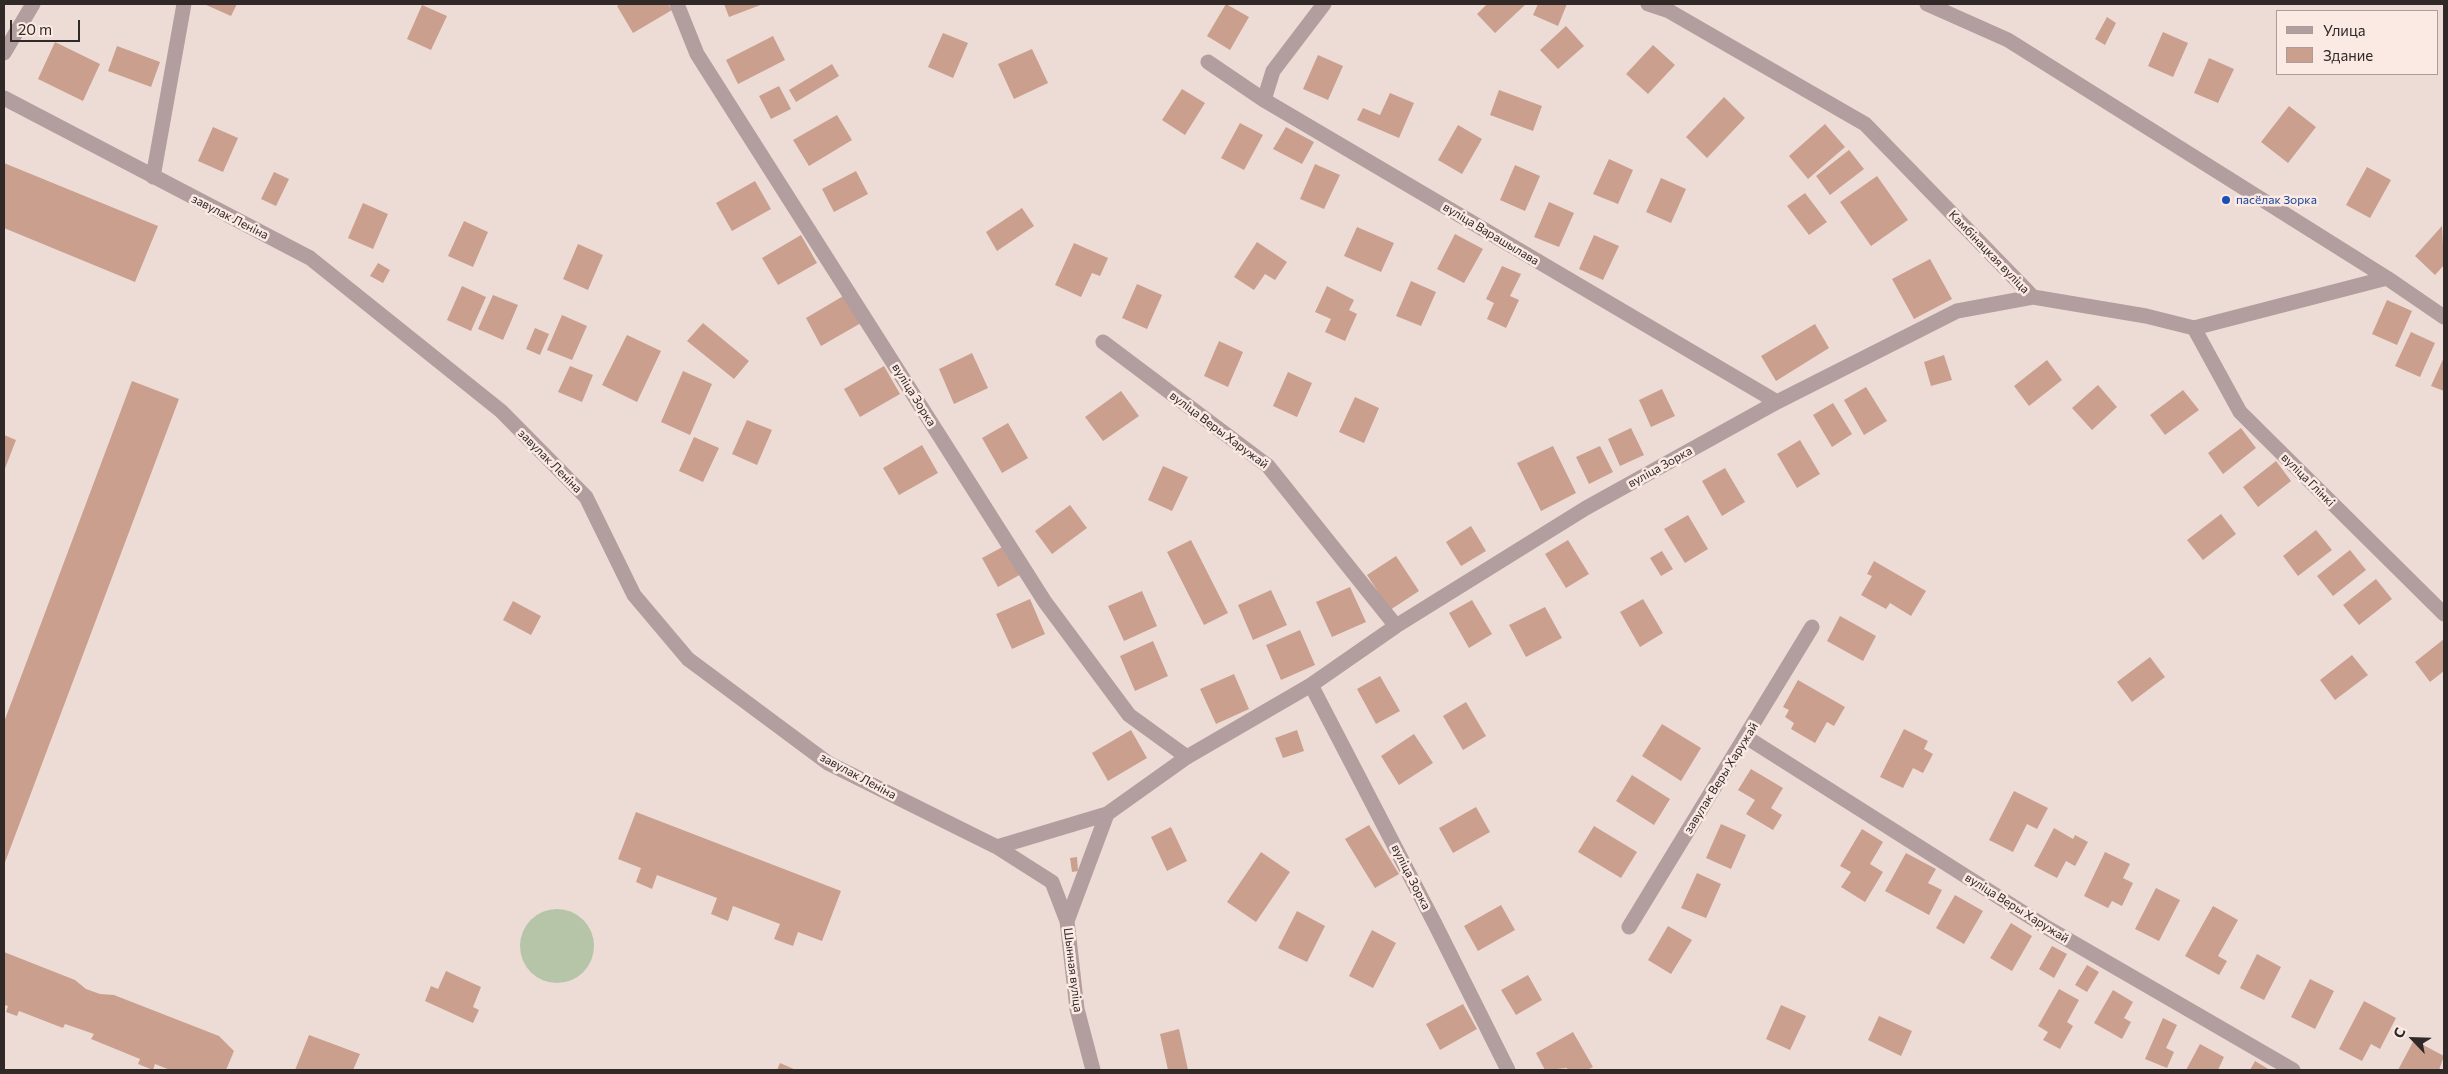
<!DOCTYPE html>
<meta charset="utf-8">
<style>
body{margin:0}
#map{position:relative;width:2448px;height:1074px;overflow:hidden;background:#eddcd6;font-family:Commissioner,sans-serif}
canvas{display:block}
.frame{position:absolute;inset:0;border:5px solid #302927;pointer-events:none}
.legend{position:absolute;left:2276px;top:10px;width:162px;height:65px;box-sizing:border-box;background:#fbe9e3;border:1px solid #aa9c98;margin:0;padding:6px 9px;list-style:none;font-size:15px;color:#302927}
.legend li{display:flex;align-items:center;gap:10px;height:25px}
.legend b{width:25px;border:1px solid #aa9c98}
.north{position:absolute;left:2388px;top:1014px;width:50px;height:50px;-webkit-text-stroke:4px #fbe9e3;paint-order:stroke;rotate:294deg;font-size:14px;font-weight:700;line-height:20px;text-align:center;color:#302927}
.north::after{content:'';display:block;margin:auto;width:18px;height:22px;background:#302927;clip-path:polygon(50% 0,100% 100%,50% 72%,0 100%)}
.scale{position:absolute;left:10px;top:20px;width:70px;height:22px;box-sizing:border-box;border:2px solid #302927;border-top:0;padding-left:6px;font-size:15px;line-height:18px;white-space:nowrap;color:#302927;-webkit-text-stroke:4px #fbe9e3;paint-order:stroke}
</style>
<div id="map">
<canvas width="2448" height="1074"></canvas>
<div class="frame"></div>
<ul class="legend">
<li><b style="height:6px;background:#b29d9f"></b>Улица</li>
<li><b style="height:14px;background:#ca9f8e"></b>Здание</li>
</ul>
<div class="north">С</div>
<div class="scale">20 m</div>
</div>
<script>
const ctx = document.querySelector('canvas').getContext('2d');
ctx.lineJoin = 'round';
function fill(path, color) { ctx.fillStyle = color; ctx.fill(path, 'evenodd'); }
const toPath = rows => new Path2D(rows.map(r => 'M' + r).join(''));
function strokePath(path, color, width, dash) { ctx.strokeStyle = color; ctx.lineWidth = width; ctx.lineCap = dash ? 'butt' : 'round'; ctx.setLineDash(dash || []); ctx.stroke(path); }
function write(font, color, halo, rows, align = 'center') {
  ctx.font = font + ' Commissioner,sans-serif'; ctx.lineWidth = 5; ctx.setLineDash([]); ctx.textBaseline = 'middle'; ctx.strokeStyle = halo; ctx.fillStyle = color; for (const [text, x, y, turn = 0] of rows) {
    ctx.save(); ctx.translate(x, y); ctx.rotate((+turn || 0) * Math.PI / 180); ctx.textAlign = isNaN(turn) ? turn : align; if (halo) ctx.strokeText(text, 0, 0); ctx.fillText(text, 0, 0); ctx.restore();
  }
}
const green = toPath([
 '520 946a37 37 0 1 1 74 0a37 37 0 1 1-74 0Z'
]);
const building = toPath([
 [204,4,237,4,231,16],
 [620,4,668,4,672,10,633,33,617,6],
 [724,4,763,4,729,17],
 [1226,4,1249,17,1230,50,1207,36],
 [1487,4,1526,4,1495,33,1477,14],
 [1538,4,1567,4,1558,26,1533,15],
 [422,5,447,16,431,50,407,39],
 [2107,17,2116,23,2105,45,2095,39],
 [1566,26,1584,46,1558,69,1540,50],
 [2163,32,2188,43,2173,77,2148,66],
 [943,33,968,43,953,78,928,67],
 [773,36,785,60,738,84,726,60],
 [55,42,100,64,83,101,38,79],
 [1653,45,1675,65,1648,94,1626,74],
 [117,46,160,62,151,87,108,71],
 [1032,49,1048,83,1014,99,998,64],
 [1318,55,1343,66,1328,100,1303,89],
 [2209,58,2234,69,2218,103,2194,93],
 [832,64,839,76,796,102,789,90],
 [779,86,791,109,771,119,759,96],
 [1182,89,1205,103,1185,135,1162,120],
 [1499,90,1542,106,1533,131,1490,115],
 [1390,93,1414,103,1399,138,1357,120,1363,108,1380,115],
 [1724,97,1745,118,1707,158,1686,137],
 [2289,106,2316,127,2288,163,2261,142],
 [837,115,852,140,809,166,793,140],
 [1240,123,1263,135,1244,170,1221,158],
 [1825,124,1845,147,1808,179,1789,156],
 [1458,125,1482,139,1462,174,1438,160],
 [213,127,238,138,223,172,198,161],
 [1286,127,1314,142,1302,164,1273,149],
 [1849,150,1864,169,1830,195,1816,176],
 [1609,159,1633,170,1618,204,1593,194],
 [4,163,158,226,135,282,4,228],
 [1315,164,1340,175,1324,209,1300,199],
 [1515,165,1540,176,1525,211,1500,200],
 [2367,167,2391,180,2370,218,2346,205],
 [856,171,868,194,834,212,822,189],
 [274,172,289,179,276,206,261,199],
 [1877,176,1908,220,1871,246,1840,202],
 [1661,178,1686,189,1671,223,1646,212],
 [755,181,771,209,732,231,716,203],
 [1805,193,1827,222,1809,235,1787,206],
 [1549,202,1574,213,1559,247,1534,237],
 [363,203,388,214,373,249,348,238],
 [1022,208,1034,226,997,251,986,232],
 [464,221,488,232,473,267,448,256],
 [2442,226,2444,265,2435,275,2415,256],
 [1357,227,1394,243,1381,272,1344,256],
 [1455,234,1483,249,1464,283,1437,269],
 [801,235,817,263,778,285,762,258],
 [1594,235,1619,246,1603,280,1579,269],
 [1257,242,1287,262,1275,280,1265,274,1254,290,1234,277],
 [1074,243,1108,258,1100,276,1092,273,1081,297,1055,285],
 [578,244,603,255,588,290,563,279],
 [1930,259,1952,299,1914,319,1892,279],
 [378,263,390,270,383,283,370,276],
 [1502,266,1521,274,1510,296,1519,300,1506,328,1487,319,1494,303,1486,299],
 [1411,281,1436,292,1421,326,1396,316],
 [1137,284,1162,295,1147,329,1122,318],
 [462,286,486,297,471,331,447,320],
 [1327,286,1354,300,1349,310,1357,314,1345,341,1325,332,1331,319,1315,312],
 [493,295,518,305,503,340,478,329],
 [845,295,861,323,821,346,806,318],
 [2387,300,2412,311,2397,345,2372,334],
 [562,315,587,326,572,360,547,350],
 [703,323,749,361,734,379,687,341],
 [1815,324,1829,348,1776,381,1761,356],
 [535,328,549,334,540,355,526,349],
 [2411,332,2435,343,2420,377,2395,366],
 [627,335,661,351,637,402,602,385],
 [1219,341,1243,352,1228,387,1204,376],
 [972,353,988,388,954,404,939,369],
 [1944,355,1952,380,1931,386,1924,362],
 [2444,357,2444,391,2431,386],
 [2047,360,2062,380,2029,406,2014,386],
 [570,366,593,375,582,402,558,392],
 [884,366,900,394,860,417,844,389],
 [683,371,712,384,690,435,661,422],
 [1288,372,1312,383,1297,417,1273,406],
 [132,381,179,399,4,865,4,722],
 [2098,385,2117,407,2092,430,2072,408],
 [1866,387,1887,421,1864,435,1844,400],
 [1662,389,1675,416,1651,427,1639,400],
 [2183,390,2199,410,2165,435,2150,415],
 [1121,391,1139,416,1103,441,1085,417],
 [1355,397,1379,408,1364,443,1339,432],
 [1833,403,1852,434,1832,447,1813,415],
 [747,420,772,430,757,465,732,454],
 [1008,423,1028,458,1002,473,982,438],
 [1631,428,1644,455,1620,466,1608,439],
 [2241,428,2256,448,2223,474,2208,453],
 [4,435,16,440,4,471],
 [694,437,719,448,703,482,679,471],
 [1800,440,1820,474,1797,488,1777,454],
 [922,445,938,473,899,495,883,468],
 [1553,446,1576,493,1541,511,1517,463],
 [1600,446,1613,472,1589,484,1576,457],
 [2276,461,2291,481,2258,507,2243,487],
 [1163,466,1188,477,1172,511,1148,500],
 [1725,468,1745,502,1722,516,1702,481],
 [1070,505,1087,528,1052,554,1035,531],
 [2221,514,2236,534,2203,560,2187,540],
 [1688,515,1708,549,1685,563,1664,529],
 [1471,526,1486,551,1461,566,1446,542],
 [2316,530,2332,550,2298,576,2283,556],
 [1191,540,1228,613,1204,625,1167,552],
 [1568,540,1589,574,1566,588,1545,554],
 [1008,544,1023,573,998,587,982,558],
 [2350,550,2366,570,2333,596,2317,576],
 [1662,551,1673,569,1661,576,1650,558],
 [1396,556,1419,591,1390,610,1367,575],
 [1874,561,1926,591,1911,616,1890,603,1886,609,1861,595,1872,576,1867,574],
 [2376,579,2392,599,2359,625,2343,605],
 [1350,587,1366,622,1332,637,1316,602],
 [1271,590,1287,625,1253,640,1238,605],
 [1142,591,1157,626,1124,641,1108,606],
 [1030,599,1045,634,1012,649,996,614],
 [1643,599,1663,633,1640,647,1620,612],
 [1472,600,1492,634,1469,648,1449,613],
 [513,601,541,616,531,635,503,620],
 [1545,607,1562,638,1526,657,1509,625],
 [1840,616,1876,636,1863,661,1827,641],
 [1300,630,1315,665,1281,680,1266,645],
 [2444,639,2444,671,2430,682,2415,662],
 [1153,641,1168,676,1135,691,1120,656],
 [2352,655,2368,675,2335,700,2320,680],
 [2150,657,2165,677,2132,702,2117,682],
 [1234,674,1249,709,1216,724,1200,689],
 [1380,676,1400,711,1376,724,1357,689],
 [1798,680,1845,707,1834,726,1827,722,1815,743,1791,729,1794,723,1785,717,1789,710,1783,707],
 [1466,702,1486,736,1463,750,1443,716],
 [1662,724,1701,748,1681,781,1642,756],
 [1904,729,1928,741,1924,749,1933,754,1923,773,1913,768,1903,788,1880,777],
 [1131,730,1147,758,1108,781,1092,753],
 [1297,730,1304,751,1283,758,1275,738],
 [1414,734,1433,763,1399,785,1381,756],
 [1751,769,1783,788,1771,808,1782,815,1773,830,1746,814,1755,800,1738,790],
 [1632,775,1670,799,1654,825,1616,801],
 [2014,791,2048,808,2037,829,2027,824,2013,852,1989,840],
 [1476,807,1490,832,1453,853,1439,828],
 [636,812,841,891,822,941,798,932,793,946,774,939,780,924,733,906,728,921,711,914,717,898,657,875,652,889,636,882,641,868,618,859],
 [1721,824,1746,835,1731,869,1706,858],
 [1369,825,1399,874,1375,888,1345,839],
 [1594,826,1637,852,1621,878,1578,852],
 [1171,827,1187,861,1167,871,1151,837],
 [2054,828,2073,839,2075,835,2088,842,2075,866,2066,861,2057,878,2034,866],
 [1862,829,1883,842,1870,864,1883,872,1865,902,1841,887,1851,872,1840,866],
 [1261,852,1290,872,1256,922,1227,902],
 [2105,852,2130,864,2123,878,2133,883,2122,906,2112,901,2108,908,2084,896],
 [1906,853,1936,869,1928,883,1942,890,1929,915,1885,891],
 [1077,857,1078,871,1072,872,1070,858],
 [1697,873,1721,884,1706,918,1681,908],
 [2156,888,2180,900,2159,941,2135,929],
 [1955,895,1983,911,1964,944,1936,928],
 [1501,905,1515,930,1478,951,1464,926],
 [2213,906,2238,920,2218,956,2227,961,2219,975,2185,956],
 [1297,911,1325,926,1307,962,1278,948],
 [2011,923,2032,936,2012,971,1990,958],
 [1668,926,1692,940,1671,974,1648,960],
 [1372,930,1396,943,1373,988,1349,976],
 [2052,946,2067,954,2054,978,2039,969],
 [4,952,75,980,86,989,100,994,114,995,219,1036,234,1051,226,1070,170,1070,155,1064,153,1070,138,1064,140,1059,91,1039,94,1034,65,1024,63,1028,19,1011,17,1016,6,1012,8,1006,4,1005],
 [2257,954,2281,967,2264,1000,2240,988],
 [2087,965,2099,972,2087,992,2075,985],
 [446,971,481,987,473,1007,479,1010,473,1023,425,1001,431,986,438,989],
 [1528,975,1542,1000,1516,1015,1501,990],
 [2310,979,2334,991,2315,1029,2291,1017],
 [2059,989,2079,1000,2067,1022,2073,1026,2060,1049,2043,1040,2048,1032,2038,1026],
 [2113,990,2133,1002,2124,1018,2131,1022,2122,1039,2094,1023],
 [2364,1001,2396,1018,2380,1049,2371,1044,2362,1061,2339,1049],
 [1463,1004,1477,1029,1440,1050,1426,1024],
 [1781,1005,1806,1016,1790,1050,1766,1039],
 [1879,1016,1912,1031,1901,1056,1868,1040],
 [2163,1018,2177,1025,2166,1048,2174,1052,2167,1068,2145,1059],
 [1179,1029,1188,1070,1168,1070,1160,1034],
 [1573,1032,1593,1067,1587,1070,1568,1070,1567,1068,1545,1070,1536,1053],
 [309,1035,360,1054,353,1070,295,1070],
 [2414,1040,2444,1056,2439,1070,2398,1070],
 [2200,1044,2224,1057,2218,1070,2186,1070],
 [2255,1061,2270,1070,2250,1070],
 [780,1063,796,1070,777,1070]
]);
const minor = toPath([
 [677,4,697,54,1045,602,1129,715,1187,757],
 [1648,4,1669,11,1865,124,2033,297,2146,316,2194,328,2387,278],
 [1927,4,2008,40,2387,278,2444,317],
 [4,53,33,4],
 [1208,62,1264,100,1777,402],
 [4,98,310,258,501,411,586,497,634,595,688,659,828,763,997,847,1107,814,1187,757,1311,685,1396,626,1586,508,1777,402,1957,311,2033,297],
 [1264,100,1273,71,1324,4],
 [153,177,184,4],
 [2194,328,2240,412,2444,614],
 [1103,342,1268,466,1396,626],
 [1311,685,1435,924,1508,1070],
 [1746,737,2046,927,2293,1070],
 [997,847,1052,882,1067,921],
 [1629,927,1812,627],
 [1093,1070,1077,1009,1067,921,1107,814]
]);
const markers = [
 [2226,200,5,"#1a4fb4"]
];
const transitNames = [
 ["пасёлак Зорка",2236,200]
];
const streetNames = [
 ["завулак Леніна",230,217,27],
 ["вуліца Варашылава",1491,234,31],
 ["Камбінацкая вуліца",1989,252,46],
 ["вуліца Зорка",914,395,58],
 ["вуліца Веры Харужай",1219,430,37],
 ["завулак Леніна",550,461,45],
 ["вуліца Зорка",1660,467,-29],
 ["вуліца Глінкі",2308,480,45],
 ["завулак Леніна",858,776,28],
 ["завулак Веры Харужай",1721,778,-58],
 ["вуліца Зорка",1411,877,63],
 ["вуліца Веры Харужай",2017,908,32],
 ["Шынная вуліца",1073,970,83]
];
fill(green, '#b6c5a8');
fill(building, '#ca9f8e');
strokePath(minor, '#b29d9f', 15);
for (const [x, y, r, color] of markers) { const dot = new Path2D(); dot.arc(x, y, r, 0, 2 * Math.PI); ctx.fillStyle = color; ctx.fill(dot); strokePath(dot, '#fbe9e3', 2); }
write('12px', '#164399', '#fbe9e3', transitNames, 'left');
write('12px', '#302927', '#fbe9e3', streetNames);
</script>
